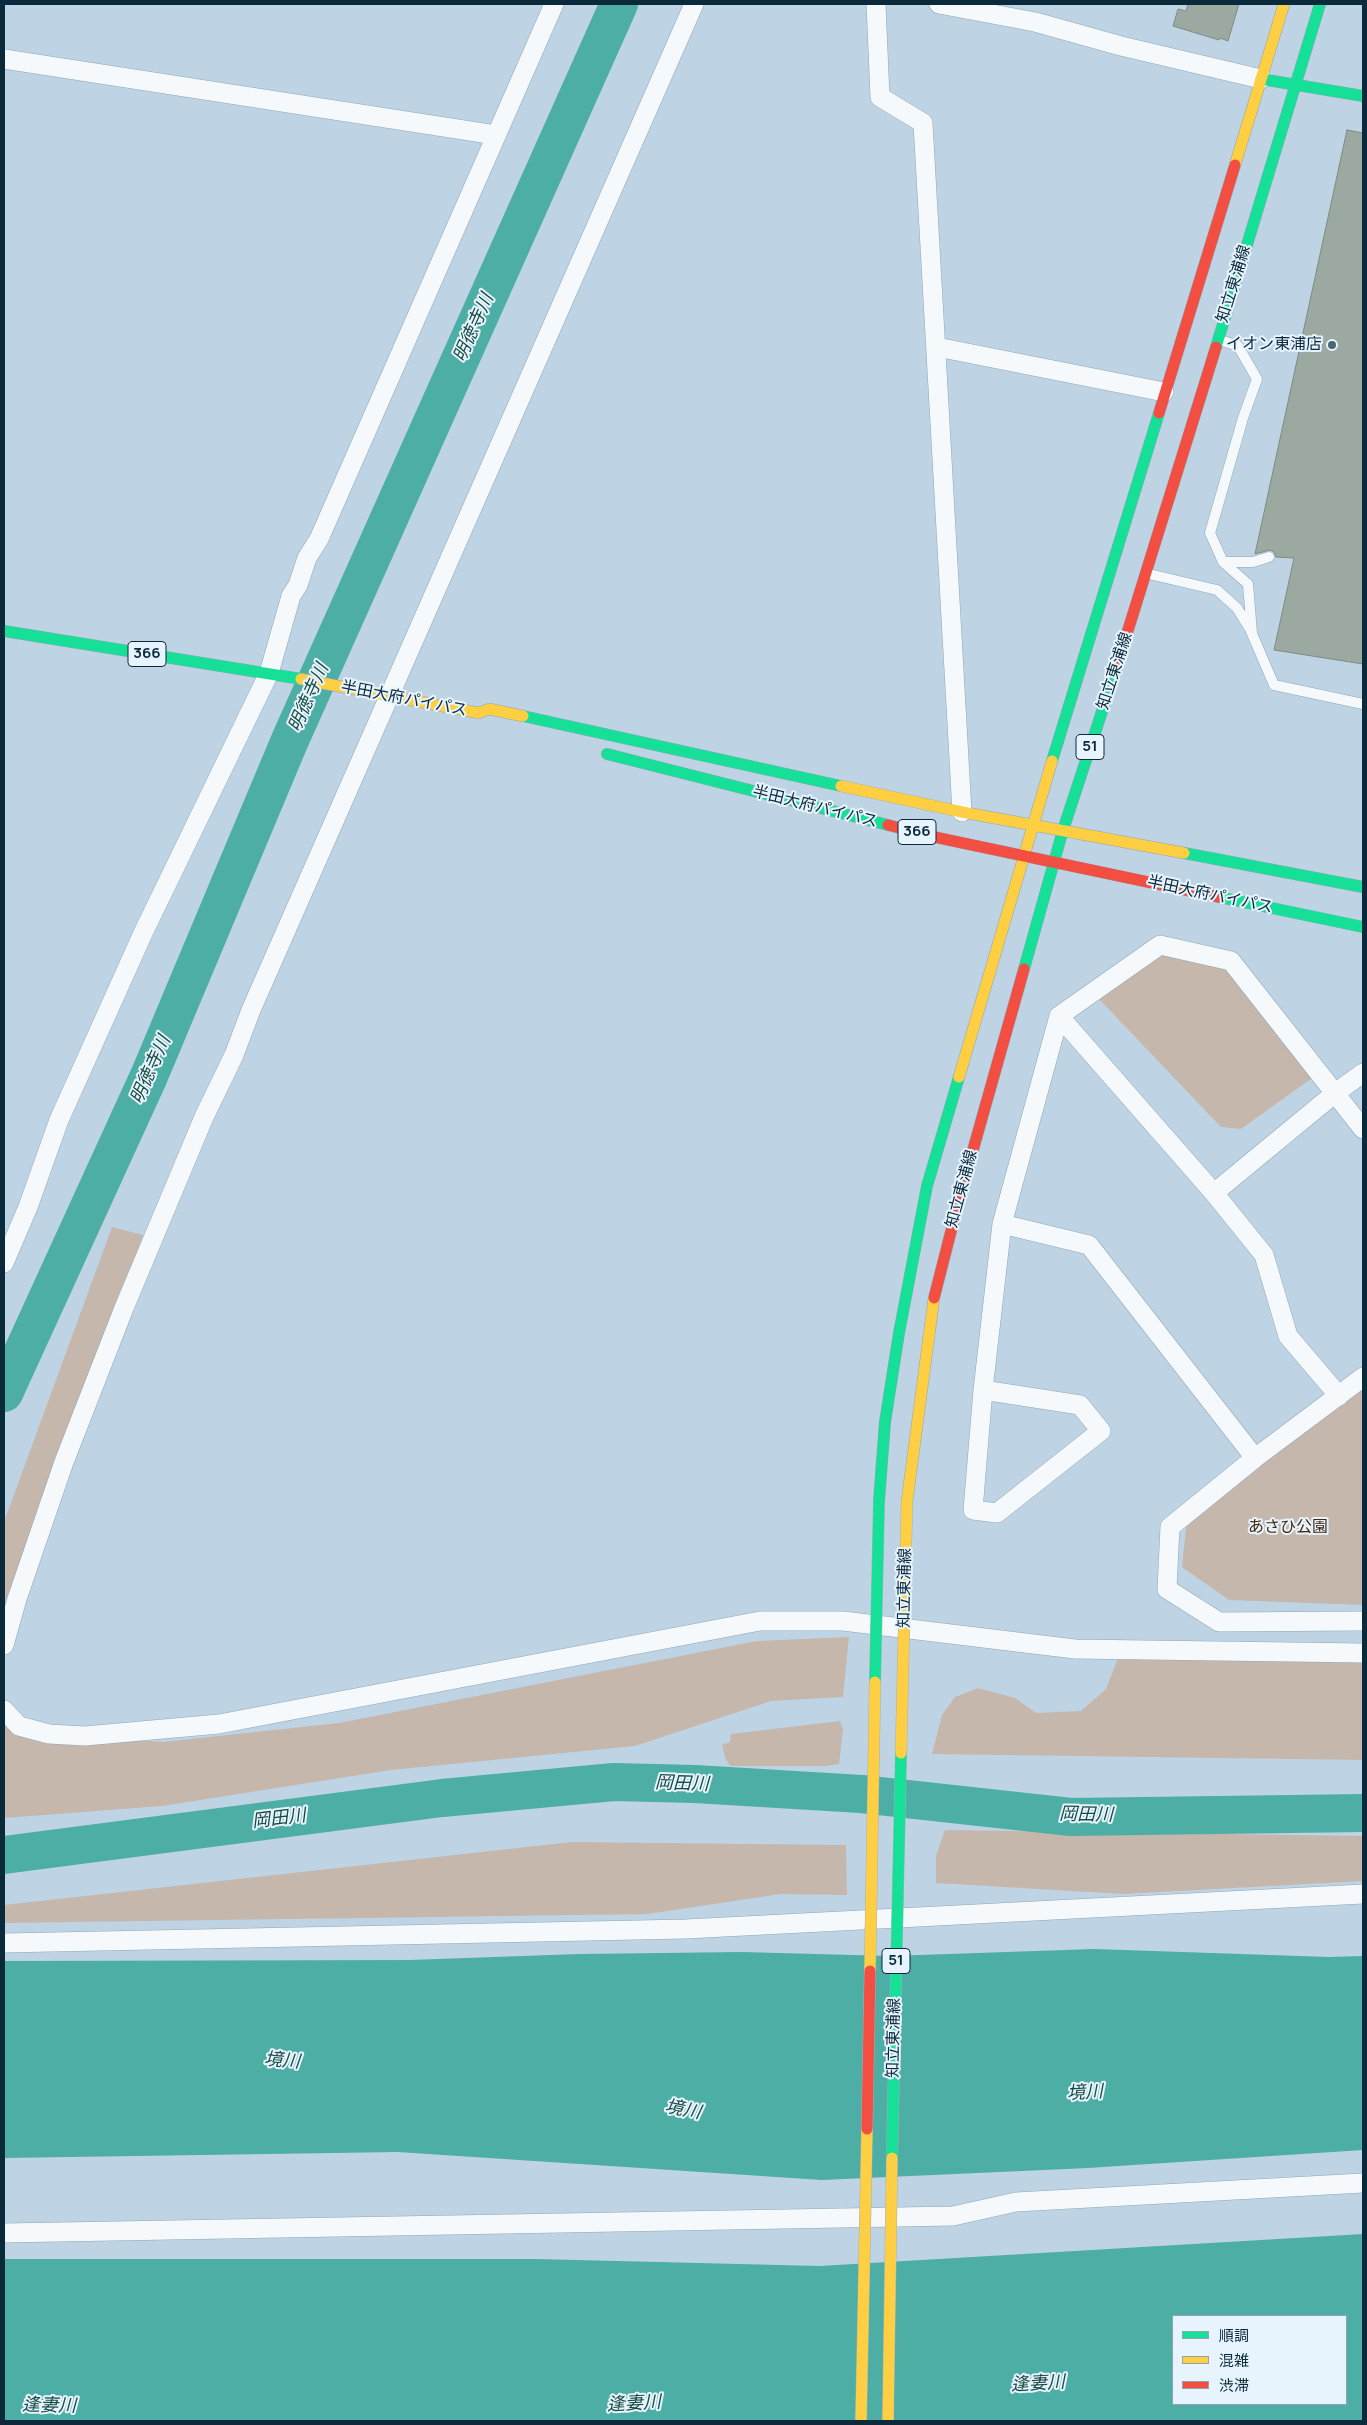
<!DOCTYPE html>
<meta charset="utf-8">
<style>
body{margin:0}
#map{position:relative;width:1367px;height:2425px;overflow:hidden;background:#bed4e4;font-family:Manrope,"Noto Sans JP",sans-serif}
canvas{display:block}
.frame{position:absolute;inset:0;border:5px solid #0a293b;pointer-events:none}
.legend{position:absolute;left:1172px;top:2315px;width:175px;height:90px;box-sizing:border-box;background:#e7f4fe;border:1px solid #8fa3b0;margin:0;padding:6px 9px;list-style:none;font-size:15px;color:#0a293b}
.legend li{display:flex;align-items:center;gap:10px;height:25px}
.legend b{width:25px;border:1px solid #8fa3b0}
</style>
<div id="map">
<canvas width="1367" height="2425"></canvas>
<div class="frame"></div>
<ul class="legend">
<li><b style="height:6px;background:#16e098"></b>順調</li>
<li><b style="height:6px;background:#ffcf43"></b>混雑</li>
<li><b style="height:6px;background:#f24e42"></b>渋滞</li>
</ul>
</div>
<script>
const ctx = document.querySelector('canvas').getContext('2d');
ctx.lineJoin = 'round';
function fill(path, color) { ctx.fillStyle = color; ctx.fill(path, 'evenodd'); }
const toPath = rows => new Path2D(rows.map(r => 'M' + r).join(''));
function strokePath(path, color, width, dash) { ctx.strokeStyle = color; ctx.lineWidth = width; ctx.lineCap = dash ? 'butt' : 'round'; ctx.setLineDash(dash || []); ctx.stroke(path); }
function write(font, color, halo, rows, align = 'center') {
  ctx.font = font + ' Manrope,"Noto Sans JP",sans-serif'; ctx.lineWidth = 4; ctx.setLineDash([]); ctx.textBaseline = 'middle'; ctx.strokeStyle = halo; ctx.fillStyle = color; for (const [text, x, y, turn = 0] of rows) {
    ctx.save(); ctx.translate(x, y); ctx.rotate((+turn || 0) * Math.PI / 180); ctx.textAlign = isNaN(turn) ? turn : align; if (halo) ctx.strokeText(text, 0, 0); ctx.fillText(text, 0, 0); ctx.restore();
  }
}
const green = toPath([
 [1160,945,1231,961,1326,1068,1241,1129,1221,1127,1097,997],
 [112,1227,143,1235,17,1599,4,1645,4,1522],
 [1363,1387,1363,1605,1229,1600,1182,1567,1188,1509],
 [849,1637,843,1697,771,1701,635,1746,391,1770,162,1806,4,1818,4,1709,19,1725,85,1736,163,1742,339,1723,757,1641],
 [1363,1644,1363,1760,932,1754,942,1715,955,1697,978,1688,1015,1698,1036,1713,1081,1711,1106,1689,1119,1656],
 [840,1721,843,1730,839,1764,826,1766,730,1766,725,1757,722,1745,730,1742,731,1734],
 [945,1830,1363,1836,1363,1881,1123,1894,936,1883,936,1856],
 [572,1842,846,1845,847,1895,781,1894,647,1914,4,1923,4,1905]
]);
const water = toPath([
 [1094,1949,1329,1957,1363,1956,1363,2150,1088,2168,822,2180,398,2152,4,2158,4,1961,410,1960,579,1954,742,1952,890,1956],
 [1363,2234,1363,2421,4,2421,4,2259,535,2259,820,2266],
 [1173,2316,1346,2316,1346,2404,1173,2404]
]);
const river = toPath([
 [4,1393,149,1076,290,740,619,4],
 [4,1855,442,1798,614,1782,695,1784,861,1794,1071,1817,1363,1813]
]);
const building = toPath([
 [1188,4,1239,4,1228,41,1220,38,1219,40,1173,26,1178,9,1186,11,1188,4],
 [1347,130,1363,133,1363,664,1274,650,1294,558,1276,557,1274,552,1270,550,1255,554,1347,130]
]);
const lane = toPath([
 [1220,340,1238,346,1257,379,1243,418,1210,533,1223,562,1248,584,1252,633],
 [1223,562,1253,562,1269,557],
 [1149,574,1217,590,1237,608,1250,629,1274,685,1363,704]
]);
const street = toPath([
 [876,4,880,97,923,123,962,812],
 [939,4,1035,22,1121,46,1261,79],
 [4,59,496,135],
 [937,347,1164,392],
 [1059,1016,1214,1193,1264,1255,1288,1336,1339,1396],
 [1214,1193,1334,1094,1363,1073],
 [1002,1224,1089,1245,1255,1458],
 [4,1263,28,1207,59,1120,144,931,269,673,291,596,298,585,307,558,319,539,554,4],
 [1363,1377,1255,1458,1170,1527,1167,1589,1219,1622,1363,1621],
 [983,1390,1080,1405,1101,1431,997,1513,973,1510,983,1390,1002,1224,1059,1016,1160,945,1231,961,1363,1129],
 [4,1645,17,1599,64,1462,124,1308,204,1117,234,1055,251,1010,694,4],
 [4,1710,19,1726,49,1734,85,1736,219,1724,760,1621,843,1621,1075,1649,1363,1653],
 [4,1943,686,1929,1363,1894],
 [4,2233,953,2216,1016,2202,1363,2183]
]);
const fast = toPath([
 [1261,79,1363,96],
 [1216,347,1320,4],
 [4,631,301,679],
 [523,716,841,786],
 [607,754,888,825],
 [1052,761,1159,413],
 [1184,853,1363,887],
 [1219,897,1363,927],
 [1024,969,1063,830,1115,672],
 [879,1501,885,1422,899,1333,927,1186,959,1077]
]);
const slow = toPath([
 [1235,165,1284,4],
 [301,679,479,713,489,709,523,716],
 [841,786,962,812,1184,853],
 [959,1077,1052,761],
 [907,1501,934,1298]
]);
const jam = toPath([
 [1159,413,1235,165],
 [1115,672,1216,347],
 [888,825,939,838,1219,897],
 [934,1298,960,1196,1024,969]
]);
const fastBridge = toPath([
 [875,1682,879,1501],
 [892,2158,901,1753]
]);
const slowBridge = toPath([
 [901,1753,907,1501],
 [870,1971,875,1682],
 [861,2421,867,2129],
 [888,2421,892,2158]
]);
const jamBridge = toPath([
 [867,2129,870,1971]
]);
const markers = [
 [1332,345,5,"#496576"]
];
const shields = [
 [147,654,38],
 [1090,747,28],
 [917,832,38],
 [896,1961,28]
];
const shieldNames = [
 ["366",147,654],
 ["51",1090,747],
 ["366",917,832],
 ["51",896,1961]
];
const streetNames = [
 ["知立東浦線",1234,284,-73],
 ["知立東浦線",1115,671,-72],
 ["半田大府パイパス",404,699,11],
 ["半田大府パイパス",815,807,14],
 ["半田大府パイパス",1210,895,12],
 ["知立東浦線",962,1189,-75],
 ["知立東浦線",905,1588,-89],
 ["知立東浦線",894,2038,-89]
];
const poiNames = [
 ["イオン東浦店",1322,345]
];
const parkNames = [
 ["あさひ公園",1288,1528]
];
const waterNames = [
 ["明徳寺川",474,328,-66],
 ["明徳寺川",309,698,-66],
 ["明徳寺川",151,1070,-66],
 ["岡田川",682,1784,2],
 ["岡田川",1086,1815,1],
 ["岡田川",279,1819,-7],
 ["境川",282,2061,5],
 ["境川",1085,2093,-3],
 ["境川",683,2110,11],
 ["逢妻川",1038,2384,-3],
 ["逢妻川",634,2404,-3],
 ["逢妻川",49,2406,1]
];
fill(green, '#c6b7ac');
fill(water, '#4caea4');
strokePath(river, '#4caea4', 38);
fill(building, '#9ca9a0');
strokePath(building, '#7e8b83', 1);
strokePath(lane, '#8ea6b6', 11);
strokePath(street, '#8ea6b6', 20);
strokePath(fast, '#8ea6b6', 12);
strokePath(slow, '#8ea6b6', 12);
strokePath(jam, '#8ea6b6', 12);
strokePath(lane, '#f5f9fb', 10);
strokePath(street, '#f5f9fb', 19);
strokePath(fast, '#16e098', 11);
strokePath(slow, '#ffcf43', 11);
strokePath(jam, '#f24e42', 11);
strokePath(fastBridge, '#a1b2bc', 12, []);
strokePath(slowBridge, '#a1b2bc', 12, []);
strokePath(jamBridge, '#a1b2bc', 12, []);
strokePath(fastBridge, '#16e098', 11);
strokePath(slowBridge, '#ffcf43', 11);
strokePath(jamBridge, '#f24e42', 11);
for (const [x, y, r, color] of markers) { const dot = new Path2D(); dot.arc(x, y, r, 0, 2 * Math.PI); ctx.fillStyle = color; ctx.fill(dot); strokePath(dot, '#e7f4fe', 2); }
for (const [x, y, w] of shields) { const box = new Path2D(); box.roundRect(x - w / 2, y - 12.5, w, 25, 4); ctx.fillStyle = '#e7f4fe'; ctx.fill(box); strokePath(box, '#0a293b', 1); }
write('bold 15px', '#0a293b', null, shieldNames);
write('16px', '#0a293b', '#e7f4fe', streetNames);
write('16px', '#0a293b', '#e7f4fe', poiNames, 'right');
write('16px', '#42260e', '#e7f4fe', parkNames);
write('italic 18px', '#184b41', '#e7f4fe', waterNames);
</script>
